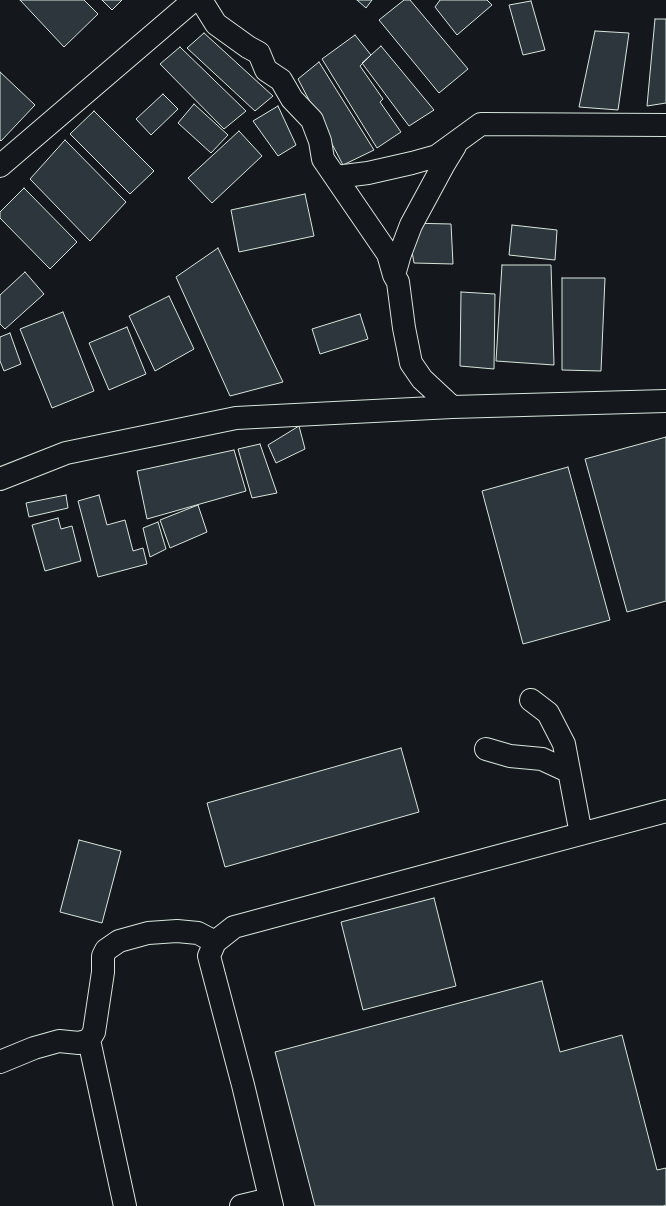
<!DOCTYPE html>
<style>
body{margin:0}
canvas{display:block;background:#14181c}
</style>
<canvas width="666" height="1206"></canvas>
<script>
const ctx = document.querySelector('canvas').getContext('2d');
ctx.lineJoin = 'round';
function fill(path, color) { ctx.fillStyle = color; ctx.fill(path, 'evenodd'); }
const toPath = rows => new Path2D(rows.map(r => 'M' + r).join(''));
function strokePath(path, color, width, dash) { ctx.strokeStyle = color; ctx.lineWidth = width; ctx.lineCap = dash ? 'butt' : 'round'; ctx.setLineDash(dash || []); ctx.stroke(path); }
const building = toPath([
 [20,0,84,0,98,14,64,47,20,0],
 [102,0,122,0,112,10,102,0],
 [357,0,372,0,366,8,357,0],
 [404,0,410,0,468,69,439,93,379,20,404,0],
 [440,0,487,0,492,5,457,35,435,7,440,0],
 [531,1,545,50,523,55,509,5,531,1],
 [655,19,666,19,666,103,647,106,655,19],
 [595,31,629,33,618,110,579,107,595,31],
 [204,33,273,96,255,111,187,48,204,33],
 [355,35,371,55,360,66,383,99,380,102,401,132,377,148,322,59,355,35],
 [381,46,434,110,409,126,362,63,381,46],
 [180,47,246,111,224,129,160,64,180,47],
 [319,62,374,150,343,165,298,79,319,62],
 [0,72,35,105,1,141,0,140,0,72],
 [163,94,178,109,151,135,136,119,163,94],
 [194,104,228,135,211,153,178,123,194,104],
 [278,106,296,145,278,156,253,121,278,106],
 [94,111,154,171,130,194,70,134,94,111],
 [239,131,262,156,212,203,188,178,239,131],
 [65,140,126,202,90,241,30,179,65,140],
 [24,188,77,242,50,269,0,218,0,212,24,188],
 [305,194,314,236,239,252,231,210,305,194],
 [407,223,451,224,453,264,414,263,407,223],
 [512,225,557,230,555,260,509,255,512,225],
 [218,248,283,382,230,396,176,277,218,248],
 [502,265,551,265,554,365,496,361,502,265],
 [25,272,44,294,5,329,0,324,0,295,25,272],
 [562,278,605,278,601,371,562,370,562,278],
 [461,292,495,294,494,369,460,366,461,292],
 [169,296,194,349,155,371,129,316,169,296],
 [63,312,94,391,52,408,20,329,63,312],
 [360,314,368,339,320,354,312,329,360,314],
 [127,327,146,374,109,390,89,343,127,327],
 [10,333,21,364,4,371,0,361,0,337,10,333],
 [299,426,305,449,276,463,268,445,299,426],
 [666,437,666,601,627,612,585,459,666,437],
 [260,444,277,493,252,498,238,449,260,444],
 [234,450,246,491,147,519,137,471,234,450],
 [568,467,610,620,523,644,482,491,568,467],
 [66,495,68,508,29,517,26,503,66,495],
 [99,495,107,525,125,520,133,551,143,548,147,564,98,577,78,501,99,495],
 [198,505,207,532,170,548,160,520,198,505],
 [58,518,61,529,72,526,81,561,45,571,32,525,58,518],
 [158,522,166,549,150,557,143,528,158,522],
 [401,748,419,812,225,867,207,803,401,748],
 [79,840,121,851,102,923,60,912,79,840],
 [434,898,456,986,363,1010,341,922,434,898],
 [542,981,560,1052,622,1035,657,1170,666,1168,666,1205,663,1206,315,1206,275,1052,542,981]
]);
const minor = toPath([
 [201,0,216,24,248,47,259,53,266,70,281,80,292,99,312,120,320,141,323,159,388,254,394,275,398,282,404,328,411,363,422,379,452,407],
 [0,166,194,0],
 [336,177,368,173,412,163,437,156,481,124,666,125],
 [394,275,400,254,411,225,444,164,455,146],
 [0,479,66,453,236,418,452,407,666,401],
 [531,700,548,713,564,744,581,834],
 [486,749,510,756,542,759,568,771],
 [89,1040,125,1206],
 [0,1062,34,1048,59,1041,79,1043,89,1040,94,1032,103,972,103,956,106,950,119,941,148,933,177,931,198,933,215,942],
 [241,1206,270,1199],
 [272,1206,243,1085,209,956,215,942,234,927,666,811]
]);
fill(building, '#2c363c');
strokePath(building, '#d8e6dc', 1);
strokePath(minor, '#d8e6dc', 24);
strokePath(minor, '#14181c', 22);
</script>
